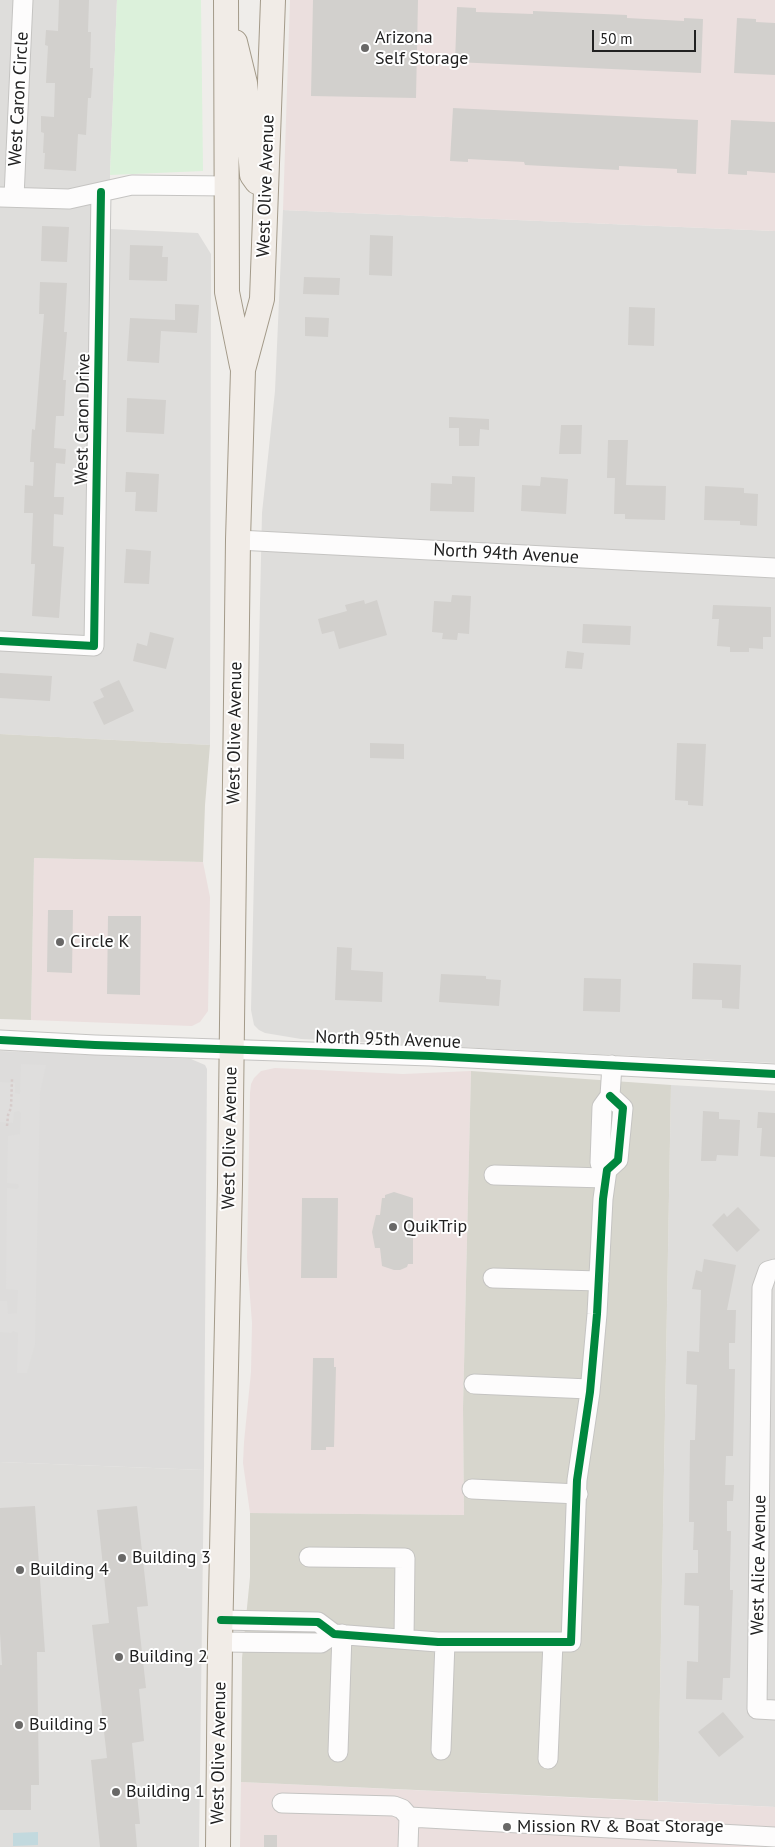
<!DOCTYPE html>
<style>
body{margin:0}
#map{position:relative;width:775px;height:1847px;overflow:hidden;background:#efedea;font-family:"PT Sans",sans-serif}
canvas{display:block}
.scale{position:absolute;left:592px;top:30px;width:104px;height:22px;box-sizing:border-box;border:2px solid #212121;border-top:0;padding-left:6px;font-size:15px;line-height:18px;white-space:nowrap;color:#212121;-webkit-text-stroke:4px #fff;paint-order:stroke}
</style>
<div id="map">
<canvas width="775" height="1847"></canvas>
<div class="scale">50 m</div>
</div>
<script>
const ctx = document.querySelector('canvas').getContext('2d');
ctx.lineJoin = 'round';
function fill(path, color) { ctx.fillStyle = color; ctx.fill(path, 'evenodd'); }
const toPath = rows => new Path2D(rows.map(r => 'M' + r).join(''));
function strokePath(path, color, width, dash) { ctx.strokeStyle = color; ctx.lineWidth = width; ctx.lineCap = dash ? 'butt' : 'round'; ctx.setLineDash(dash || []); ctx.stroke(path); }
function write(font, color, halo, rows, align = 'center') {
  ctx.font = font + ' "PT Sans",sans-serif'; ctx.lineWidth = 4; ctx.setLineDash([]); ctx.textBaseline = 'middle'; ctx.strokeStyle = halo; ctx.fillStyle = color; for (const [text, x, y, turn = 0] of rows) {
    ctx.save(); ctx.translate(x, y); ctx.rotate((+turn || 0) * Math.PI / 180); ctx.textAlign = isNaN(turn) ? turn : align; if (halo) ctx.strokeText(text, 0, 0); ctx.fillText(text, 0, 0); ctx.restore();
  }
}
const residential = toPath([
 [0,0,117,0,110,175,111,229,198,233,211,254,210,745,0,734],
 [283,210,775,231,775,1063,301,1039,265,1033,259,1030,254,1025,251,1010,262,513,275,391],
 [671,1085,775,1091,775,1807,658,1801],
 [0,1462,204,1470,199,1847,0,1847]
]);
const commercial = toPath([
 [290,0,775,0,775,231,283,210],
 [34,858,203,862,210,897,208,1011,200,1022,192,1026,31,1020],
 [275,1068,403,1074,471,1071,463,1408,464,1515,250,1513,243,1463,244,1442,251,1372,252,1323,247,1258,250,1093,251,1084,254,1078,261,1071],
 [241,1782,775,1807,775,1847,240,1847]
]);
const religious = toPath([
 [0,1051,191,1059,205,1065,207,1069,204,1470,0,1462]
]);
const construction = toPath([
 [0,734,210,745,205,805,203,862,34,858,31,1020,0,1019],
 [471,1071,671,1085,658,1801,241,1782,242,1658,250,1577,250,1513,464,1515,463,1408]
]);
const park = toPath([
 [117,0,201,0,203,171,110,175]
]);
const parking = toPath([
 [21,1064,46,1065,40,1093,35,1345,27,1373,17,1373,18,1333,13,1331,11,1333,0,1332,0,1301,7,1301,8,1314,17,1313,18,1290,6,1289,7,1188,17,1189,19,1187,18,1184,7,1183,8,1136,20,1134,21,1113,19,1111,14,1112,13,1123,0,1122,0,1082,15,1083,15,1093,20,1094]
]);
const water = toPath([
 [38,1832,38,1845,13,1846,13,1833]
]);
const building = toPath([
 [59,0,89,0,88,32,91,32,90,68,93,68,91,98,88,98,86,135,78,134,76,171,44,169,45,153,43,153,44,133,41,132,41,116,54,117,55,83,46,83,48,46,45,45,46,30,58,31],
 [313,0,418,0,416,98,311,96],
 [457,7,476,8,476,12,533,14,533,11,627,15,627,18,684,21,684,18,703,19,701,73,455,62],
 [737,18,756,19,756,22,775,23,775,75,734,73],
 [453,108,698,120,696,174,677,173,677,169,619,166,619,170,525,165,524,162,468,159,468,162,450,161],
 [731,120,775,122,775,173,747,171,747,175,728,174],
 [42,226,69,227,67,262,41,261],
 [370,235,393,236,392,276,369,275],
 [130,245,163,246,162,257,168,257,167,281,129,280],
 [304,277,340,278,339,295,303,294],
 [40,282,67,283,64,332,67,332,63,380,66,380,64,416,56,416,54,448,66,449,65,464,56,463,54,497,64,497,63,515,54,514,53,546,64,547,59,618,32,616,35,564,31,564,33,513,24,513,25,485,33,486,34,462,30,462,32,429,35,430,44,314,39,314],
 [175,304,199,305,197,333,161,331,159,363,127,361,130,318,175,320],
 [629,307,655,308,654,346,628,345],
 [305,317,329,318,328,337,305,336],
 [127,398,166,400,164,434,126,432],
 [449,417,489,419,489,430,480,429,479,446,459,446,459,428,449,428],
 [561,425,582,425,581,454,559,454],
 [608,440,628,440,626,485,666,486,665,520,625,519,625,514,614,514,615,478,607,478],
 [126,472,159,474,157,512,135,511,136,492,125,492],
 [452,476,475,477,474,512,430,511,431,483,452,484],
 [541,477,568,479,566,514,521,511,522,485,540,486],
 [705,486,744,488,744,493,758,494,757,526,740,525,740,521,704,520],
 [126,549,151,551,149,584,124,583],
 [452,595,471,596,469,634,458,633,457,640,442,639,443,633,432,632,434,601,451,602],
 [364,600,365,604,377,600,387,635,339,649,334,631,322,634,318,619,347,611,345,605],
 [713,605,771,607,771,637,763,637,763,649,749,648,749,652,730,652,730,647,717,646,719,619,712,619],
 [583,624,631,626,630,645,582,643],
 [150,632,174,638,166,669,133,661,137,643,147,646],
 [567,651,584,653,582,669,565,668],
 [0,673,52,676,50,701,0,698],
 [119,680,134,711,104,725,93,702,104,697,100,689],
 [370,743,404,744,404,759,370,758],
 [677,743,706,744,703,806,688,805,688,801,675,800],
 [48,910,73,910,72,973,47,972],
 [108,916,141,916,140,995,107,994],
 [337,947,352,948,351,970,383,972,382,1002,335,1000],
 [693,963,741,965,739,1009,722,1008,722,1000,692,999],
 [441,974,486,976,486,979,501,980,499,1006,439,1002],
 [584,978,621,979,620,1012,583,1011],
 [703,1111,719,1112,719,1119,740,1120,738,1156,717,1155,716,1161,701,1161],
 [758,1112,775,1113,775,1157,760,1156,762,1128,757,1128],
 [394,1192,413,1198,413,1264,408,1264,407,1267,400,1270,394,1270,382,1266,380,1248,375,1248,372,1232,376,1215,380,1215,382,1198,385,1198,385,1195],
 [302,1198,338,1198,337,1278,301,1278],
 [738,1207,760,1230,737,1252,712,1225,724,1213,727,1217],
 [704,1259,736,1265,727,1310,736,1310,735,1343,729,1343,729,1369,735,1369,733,1456,726,1456,725,1485,734,1485,733,1501,727,1501,727,1531,731,1531,730,1574,730,1590,733,1590,730,1678,723,1678,722,1700,686,1699,687,1661,698,1662,699,1606,684,1605,685,1573,698,1573,698,1550,693,1550,694,1522,689,1522,690,1440,695,1440,697,1385,686,1384,687,1351,699,1352,701,1290,692,1289,696,1270,702,1272],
 [313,1358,334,1358,334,1367,336,1367,334,1447,326,1447,326,1450,311,1450],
 [35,1506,45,1652,37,1652,39,1785,31,1785,31,1810,0,1810,0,1665,2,1665,0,1633,0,1508],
 [137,1506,148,1606,137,1607,146,1688,139,1689,144,1741,132,1743,140,1824,135,1824,137,1847,100,1847,91,1760,107,1758,92,1625,109,1623,97,1510],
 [723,1712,744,1737,719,1757,698,1732],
 [264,1835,277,1835,277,1847,264,1847]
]);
const path = toPath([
 [7,1126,8,1115,11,1108,12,1079]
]);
const minor = toPath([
 [0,197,69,199,132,185,227,186],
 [14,197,23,0],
 [238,540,775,568],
 [0,641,94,646,101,192],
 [0,1040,95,1045,431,1056,775,1074],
 [607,1170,600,1163,602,1107,610,1096,612,1065],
 [494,1175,606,1178],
 [775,1269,768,1271,762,1288,757,1709,775,1710],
 [493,1278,599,1281],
 [474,1384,589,1389],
 [472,1489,578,1494],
 [309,1557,405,1558,404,1639],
 [221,1620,318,1622,334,1634,438,1642,571,1642,577,1480,590,1392,597,1314,603,1199,607,1170,618,1160,623,1108,610,1096],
 [220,1642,321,1643,334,1634],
 [441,1750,445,1642],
 [338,1752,342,1634],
 [548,1759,553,1642],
 [282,1803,394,1806,402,1809,409,1817,408,1847],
 [409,1817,775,1837]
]);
const major = toPath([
 [226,0,227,292,242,366],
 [235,42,245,83,252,175,257,182,266,185],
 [218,1847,220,1642,230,1184,238,540,243,370,262,299,273,0]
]);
const cycleway = toPath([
 [0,641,94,646,101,192],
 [0,1040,95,1045,431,1056,775,1074],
 [221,1620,318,1622,334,1634,438,1642,571,1642,577,1480,590,1392,597,1314,603,1199,607,1170,618,1160,623,1108,610,1096]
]);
const markers = [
 [365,48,5,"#696867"],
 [60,942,5,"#696867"],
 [393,1227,5,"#696867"],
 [122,1558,5,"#696867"],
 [20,1570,5,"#696867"],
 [119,1657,5,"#696867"],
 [19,1725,5,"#696867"],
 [116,1792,5,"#696867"],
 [507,1827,5,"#696867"]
];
const poiNames = [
 ["Arizona",375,38],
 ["Self Storage",375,59],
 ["Circle K",70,942],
 ["QuikTrip",403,1227],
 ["Building 3",132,1558],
 ["Building 4",30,1570],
 ["Building 2",129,1657],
 ["Building 5",29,1725],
 ["Building 1",126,1792],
 ["Mission RV & Boat Storage",517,1827]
];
const streetNames = [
 ["West Caron Circle",19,99,-87],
 ["West Olive Avenue",266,186,-88],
 ["West Caron Drive",83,419,-89],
 ["North 94th Avenue",506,554,3],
 ["West Olive Avenue",235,733,-89],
 ["North 95th Avenue",388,1040,2],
 ["West Olive Avenue",230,1138,-89],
 ["West Alice Avenue",759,1565,-89],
 ["West Olive Avenue",219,1753,-89]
];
fill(residential, '#dedddb');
fill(commercial, '#ebdfde');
fill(religious, '#dddcdb');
fill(construction, '#d7d6cd');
fill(park, '#dcf1db');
fill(parking, '#dfdedd');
fill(water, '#c2d9de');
fill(building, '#d2d0cd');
strokePath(minor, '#c5c4c2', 21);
strokePath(major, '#a39a89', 26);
strokePath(path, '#d6cbca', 2.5, [2.5, 2.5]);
strokePath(minor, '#fdfcfc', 19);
strokePath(major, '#f1ece7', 24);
strokePath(cycleway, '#00873e', 8);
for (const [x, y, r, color] of markers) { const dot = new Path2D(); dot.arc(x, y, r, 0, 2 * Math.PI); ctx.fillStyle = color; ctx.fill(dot); strokePath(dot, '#fff', 2); }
write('18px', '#212121', '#fff', poiNames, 'left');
write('18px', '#212121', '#fff', streetNames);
</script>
